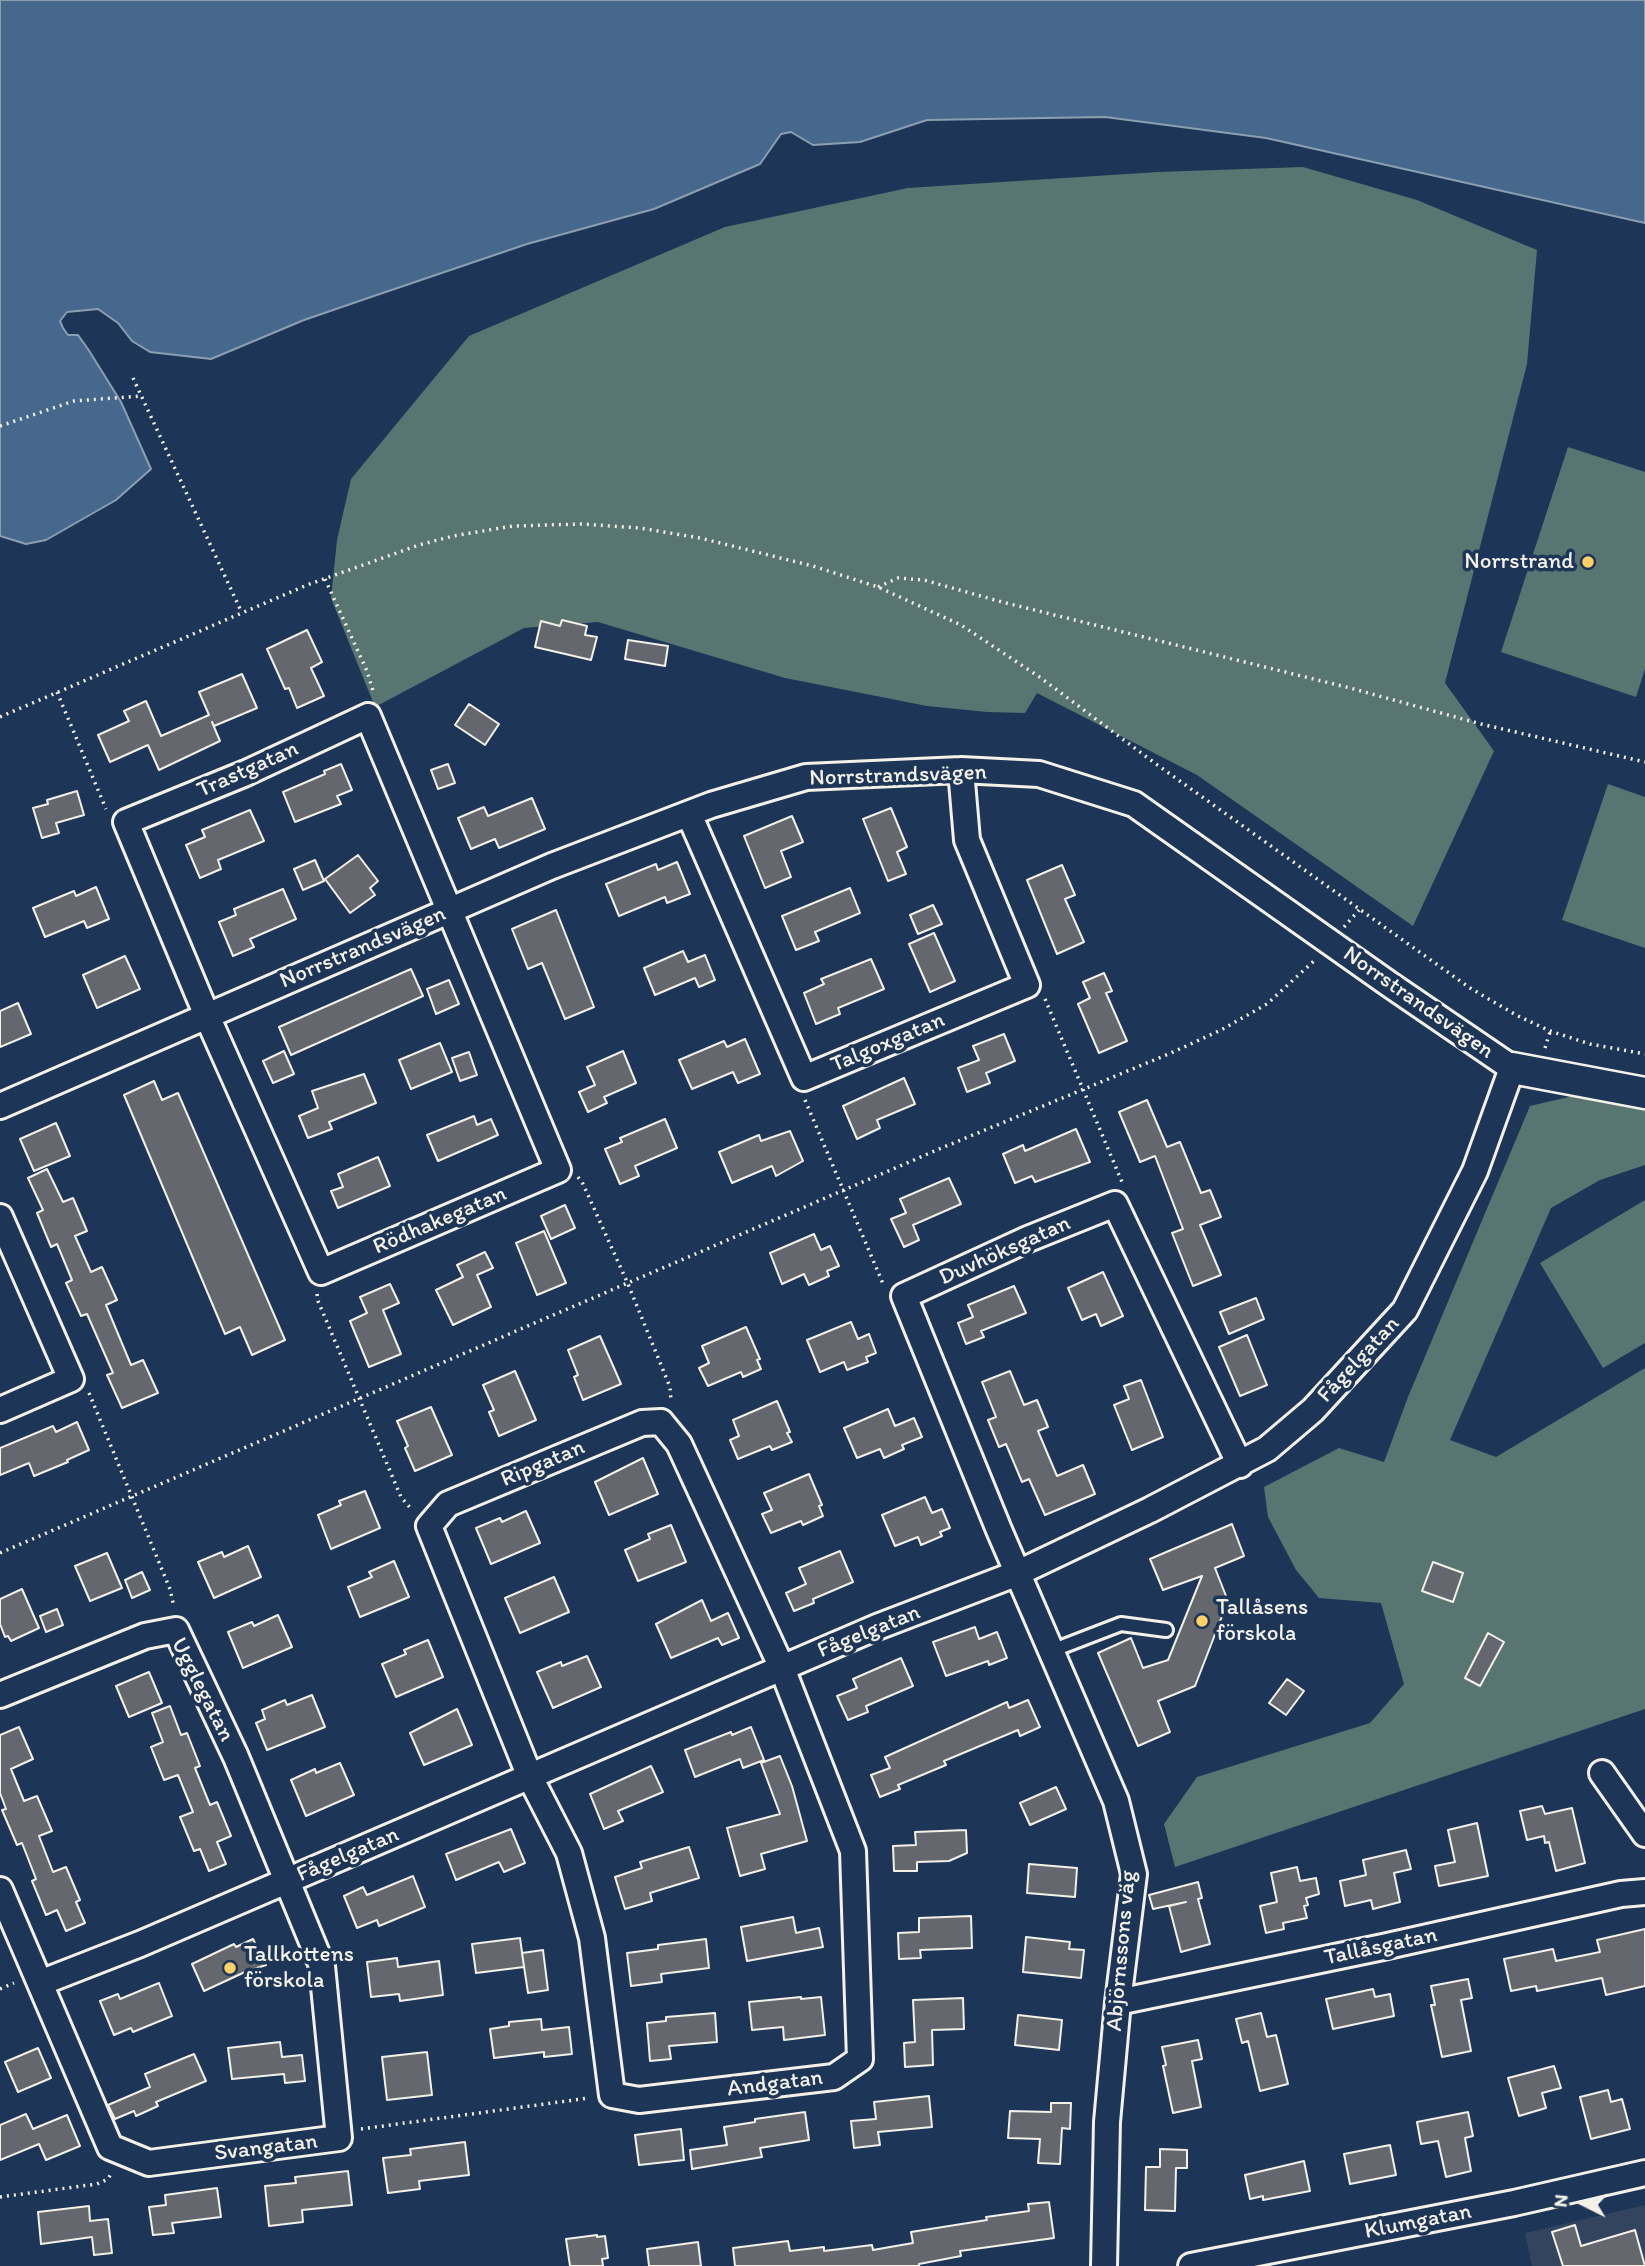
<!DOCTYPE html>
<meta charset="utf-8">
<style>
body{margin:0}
#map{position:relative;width:1645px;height:2266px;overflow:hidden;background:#1d3557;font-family:Itim,sans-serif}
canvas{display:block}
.north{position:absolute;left:1547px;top:2168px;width:70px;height:70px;-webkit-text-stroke:5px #1d3557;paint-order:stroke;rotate:276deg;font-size:19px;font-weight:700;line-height:28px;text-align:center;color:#f4f1e8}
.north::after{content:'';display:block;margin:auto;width:24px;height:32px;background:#f4f1e8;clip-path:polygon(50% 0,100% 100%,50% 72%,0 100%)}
</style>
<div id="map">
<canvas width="1645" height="2266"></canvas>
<div class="north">N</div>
</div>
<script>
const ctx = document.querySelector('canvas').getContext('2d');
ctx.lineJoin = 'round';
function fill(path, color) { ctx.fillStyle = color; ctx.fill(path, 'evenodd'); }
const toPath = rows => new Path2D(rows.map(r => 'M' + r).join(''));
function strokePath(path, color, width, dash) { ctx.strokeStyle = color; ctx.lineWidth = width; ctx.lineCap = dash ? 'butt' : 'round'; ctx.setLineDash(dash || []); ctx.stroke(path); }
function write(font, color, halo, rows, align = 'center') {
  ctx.font = font + ' Itim,sans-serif'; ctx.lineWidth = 7; ctx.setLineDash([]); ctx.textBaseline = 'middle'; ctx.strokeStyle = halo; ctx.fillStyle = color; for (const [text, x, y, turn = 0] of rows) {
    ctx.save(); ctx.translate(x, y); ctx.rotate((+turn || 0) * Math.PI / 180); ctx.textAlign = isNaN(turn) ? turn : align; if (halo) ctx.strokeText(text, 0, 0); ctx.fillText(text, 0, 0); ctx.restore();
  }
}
const built = toPath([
 [1645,2205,1645,2266,1532,2266,1525,2233]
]);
const green = toPath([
 [1303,167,1417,200,1537,250,1527,364,1445,683,1494,751,1413,926,1197,775,1037,693,1025,713,987,712,927,706,785,678,598,622,524,628,375,707,331,598,337,540,351,479,469,336,725,227,908,188,1158,172],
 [1568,447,1645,472,1645,669,1636,697,1501,652],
 [1608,784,1645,797,1645,948,1562,920],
 [1577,1095,1645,1105,1645,1165,1600,1180,1551,1208,1450,1440,1496,1457,1645,1368,1645,1709,1175,1867,1164,1824,1197,1777,1370,1723,1404,1684,1381,1603,1319,1598,1296,1570,1268,1517,1264,1487,1339,1448,1384,1462,1408,1397,1530,1106],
 [1645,1200,1645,1343,1603,1368,1540,1263]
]);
const water = toPath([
 [0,0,1645,0,1645,223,1266,138,1105,117,927,120,860,142,813,145,791,132,781,134,760,164,654,209,527,244,368,298,304,320,211,359,150,352,132,341,118,323,98,309,67,312,60,321,63,328,68,335,78,335,88,349,121,402,151,469,116,500,46,540,26,544,0,536,0,0]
]);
const building = toPath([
 [562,620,587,626,585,635,597,637,591,660,535,647,541,621,560,626,562,620],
 [307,630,322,662,311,668,324,696,297,708,289,688,285,689,267,649,307,630],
 [628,640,668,646,665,666,625,659,628,640],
 [242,674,257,708,214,726,212,722,220,741,159,770,148,745,110,762,98,735,129,721,124,711,146,701,161,736,209,715,199,692,242,674],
 [469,704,499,724,485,745,455,725,469,704],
 [341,764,352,790,337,796,341,804,295,822,283,792,325,774,324,771,341,764],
 [448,764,455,783,438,789,431,770,448,764],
 [77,791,84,815,56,823,59,833,42,838,33,808,48,804,47,800,77,791],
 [532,798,545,829,499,848,495,839,471,849,458,818,484,807,488,816,532,798],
 [891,808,907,847,897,852,906,874,888,881,863,819,891,808],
 [250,810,264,841,218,860,221,869,200,878,186,845,205,837,202,830,250,810],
 [792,816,803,842,781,851,791,877,765,888,744,836,792,816],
 [358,855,378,881,370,888,375,895,350,913,325,879,358,855],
 [315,860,324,881,303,890,294,869,315,860],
 [677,862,690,894,667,903,665,897,619,916,606,884,656,864,658,870,677,862],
 [1062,865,1075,895,1065,899,1084,942,1057,954,1027,880,1062,865],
 [96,887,109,919,87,928,84,921,45,937,33,908,74,891,76,896,96,887],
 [850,888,860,913,815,932,819,941,796,950,782,916,850,888],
 [283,889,296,919,250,939,254,947,233,956,219,922,236,915,234,909,283,889],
 [933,905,942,924,918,934,910,915,933,905],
 [556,910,594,1007,565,1019,542,963,528,969,512,929,556,910],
 [934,933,955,981,930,992,909,944,934,933],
 [683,951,688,962,705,955,715,980,699,987,695,978,655,995,644,968,683,951],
 [125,956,140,989,97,1008,83,975,125,956],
 [871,959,884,989,838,1008,840,1014,816,1024,804,993,824,984,821,979,871,959],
 [411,969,423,996,291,1055,279,1027,411,969],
 [1104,973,1112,991,1106,993,1127,1041,1099,1053,1078,1004,1090,998,1083,982,1104,973],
 [449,980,459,1004,436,1014,427,989,449,980],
 [18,1003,31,1034,0,1047,0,1011,18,1003],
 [1004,1034,1015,1061,986,1073,990,1083,967,1092,958,1068,979,1060,973,1046,1004,1034],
 [745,1039,760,1074,738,1083,733,1072,692,1089,679,1060,724,1041,727,1047,745,1039],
 [440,1043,452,1072,411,1089,399,1060,440,1043],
 [284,1051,294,1074,273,1083,263,1061,284,1051],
 [623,1051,636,1083,604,1097,607,1103,588,1112,579,1092,595,1085,587,1067,623,1051],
 [469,1052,477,1075,460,1081,452,1058,469,1052],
 [364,1074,376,1103,329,1122,332,1129,308,1138,299,1116,318,1108,312,1091,364,1074],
 [904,1078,915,1104,877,1120,880,1128,857,1139,843,1106,904,1078],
 [154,1081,162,1100,178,1093,285,1340,252,1355,240,1327,225,1334,124,1095,154,1081],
 [1147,1100,1167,1147,1180,1142,1201,1193,1210,1190,1221,1217,1200,1225,1221,1275,1193,1286,1172,1233,1183,1229,1155,1156,1140,1162,1119,1112,1147,1100],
 [474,1116,477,1125,491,1119,498,1135,438,1161,427,1135,474,1116],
 [665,1119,677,1148,635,1166,639,1176,620,1184,605,1149,622,1142,620,1138,665,1119],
 [56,1123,70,1156,34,1171,20,1139,56,1123],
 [1076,1129,1090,1162,1035,1182,1032,1176,1015,1183,1003,1154,1023,1145,1025,1151,1076,1129],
 [790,1131,803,1161,776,1176,772,1166,732,1183,719,1152,759,1135,761,1141,790,1131],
 [378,1157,390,1186,338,1208,331,1191,343,1187,338,1174,378,1157],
 [47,1169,63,1202,73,1198,87,1231,75,1236,91,1272,102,1267,117,1300,106,1305,131,1365,143,1360,158,1393,122,1408,107,1375,113,1373,87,1314,81,1316,66,1283,72,1280,57,1244,51,1247,37,1213,43,1210,28,1178,47,1169],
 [949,1178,961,1204,913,1225,919,1240,904,1247,891,1219,906,1213,900,1199,949,1178],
 [565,1205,575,1228,551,1239,541,1216,565,1205],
 [544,1231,566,1283,537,1295,516,1243,544,1231],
 [814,1234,821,1250,830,1246,839,1266,827,1271,829,1276,809,1285,804,1274,782,1284,770,1253,814,1234],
 [485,1252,493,1268,477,1275,491,1307,453,1325,436,1290,463,1277,457,1265,485,1252],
 [1103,1272,1123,1316,1101,1326,1096,1314,1082,1320,1068,1288,1103,1272],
 [390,1284,399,1303,383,1310,401,1354,369,1367,350,1321,367,1313,360,1297,390,1284],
 [1014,1286,1026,1313,981,1331,984,1337,966,1344,958,1323,973,1317,968,1305,1014,1286],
 [1256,1298,1264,1319,1229,1334,1220,1312,1256,1298],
 [851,1322,858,1339,869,1334,876,1353,866,1357,868,1362,847,1370,844,1362,820,1372,807,1340,851,1322],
 [746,1327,760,1359,757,1360,761,1369,743,1377,741,1372,708,1386,699,1368,709,1363,702,1346,746,1327],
 [1247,1335,1267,1385,1240,1396,1219,1347,1247,1335],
 [600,1336,621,1384,583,1400,574,1377,578,1375,568,1350,600,1336],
 [515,1371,536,1420,499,1436,489,1412,494,1410,483,1385,515,1371],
 [1010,1371,1024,1405,1037,1400,1048,1427,1038,1431,1057,1476,1083,1465,1095,1494,1045,1515,1029,1479,1022,1482,1006,1444,999,1447,988,1420,996,1417,982,1382,1010,1371],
 [1141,1380,1163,1437,1132,1450,1114,1405,1129,1399,1124,1386,1141,1380],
 [777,1401,790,1432,787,1433,792,1442,772,1450,770,1446,738,1459,730,1440,739,1436,733,1420,777,1401],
 [431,1407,452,1455,415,1471,405,1448,408,1446,397,1421,431,1407],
 [888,1409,895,1426,914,1418,922,1437,902,1445,904,1449,884,1458,880,1449,857,1458,844,1428,888,1409],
 [77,1422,89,1450,67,1460,68,1462,34,1476,29,1463,0,1475,0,1448,53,1426,56,1432,77,1422],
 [643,1458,658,1494,609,1515,595,1482,643,1458],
 [809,1474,822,1505,819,1506,823,1516,803,1525,801,1521,771,1533,762,1514,772,1510,764,1493,809,1474],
 [365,1491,380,1528,331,1549,318,1515,341,1505,339,1501,365,1491],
 [925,1497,932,1513,942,1509,950,1528,940,1532,942,1536,921,1545,918,1537,895,1546,882,1515,925,1497],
 [526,1511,540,1543,491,1564,476,1528,500,1518,502,1522,526,1511],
 [1232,1524,1244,1556,1215,1568,1228,1601,1195,1686,1158,1701,1170,1732,1138,1746,1098,1653,1131,1638,1143,1668,1168,1660,1202,1576,1163,1590,1150,1559,1232,1524],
 [671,1525,686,1562,638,1581,625,1550,650,1539,648,1534,671,1525],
 [248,1546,261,1577,214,1598,198,1562,222,1552,224,1557,248,1546],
 [840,1551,853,1582,813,1599,814,1603,794,1611,786,1593,806,1584,799,1568,840,1551],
 [107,1553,122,1588,90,1601,75,1566,107,1553],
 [394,1561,409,1597,360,1617,348,1587,372,1577,369,1572,394,1561],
 [1433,1562,1463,1573,1453,1602,1422,1591,1433,1562],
 [142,1572,150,1590,132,1598,125,1580,142,1572],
 [554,1577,569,1612,520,1633,505,1598,554,1577],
 [22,1589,39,1628,11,1641,8,1636,5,1637,0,1624,0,1599,22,1589],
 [702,1600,711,1621,728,1613,739,1638,722,1645,718,1638,671,1658,656,1624,702,1600],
 [57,1609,63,1625,46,1632,40,1616,57,1609],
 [278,1615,292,1647,243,1668,228,1632,252,1622,254,1626,278,1615],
 [975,1627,979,1639,997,1632,1007,1658,989,1665,988,1661,946,1676,933,1642,975,1627],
 [1488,1633,1504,1642,1480,1686,1465,1678,1488,1633],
 [428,1640,443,1677,396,1697,382,1664,406,1654,404,1650,428,1640],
 [587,1656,601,1687,553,1708,537,1672,561,1662,562,1666,587,1656],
 [901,1658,913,1686,866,1706,868,1712,848,1720,837,1696,857,1688,853,1679,901,1658],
 [149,1672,162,1703,129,1717,116,1686,149,1672],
 [1287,1679,1304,1691,1286,1715,1269,1703,1287,1679],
 [312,1695,325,1727,267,1750,256,1723,265,1719,262,1710,285,1700,287,1705,312,1695],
 [1028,1700,1040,1727,1020,1736,1018,1730,944,1761,946,1765,898,1785,900,1789,880,1797,871,1775,890,1768,885,1757,1007,1702,1009,1708,1028,1700],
 [170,1706,181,1735,187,1733,200,1766,195,1768,210,1805,217,1802,231,1836,217,1842,226,1864,209,1871,200,1849,194,1851,180,1817,193,1812,178,1775,164,1780,151,1747,163,1742,152,1713,170,1706],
 [457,1709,472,1745,424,1765,410,1733,457,1709],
 [19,1727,33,1759,11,1769,24,1801,37,1796,52,1831,39,1836,53,1872,66,1867,80,1900,76,1902,85,1923,66,1931,57,1910,46,1915,32,1881,36,1879,22,1843,17,1845,2,1810,6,1809,0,1793,0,1735,19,1727],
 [751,1727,764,1760,743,1768,740,1759,695,1777,685,1750,731,1732,732,1735,751,1727],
 [780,1756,792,1786,807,1841,761,1854,765,1869,740,1876,727,1828,780,1814,761,1763,780,1756],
 [340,1763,354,1795,306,1816,291,1780,315,1769,316,1773,340,1763],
 [651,1766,663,1792,618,1811,623,1821,604,1829,590,1794,651,1766],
 [1056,1787,1066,1809,1030,1825,1020,1803,1056,1787],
 [1542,1806,1545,1814,1572,1808,1585,1863,1556,1871,1549,1842,1545,1843,1544,1836,1527,1840,1520,1811,1542,1806],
 [1477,1823,1488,1876,1439,1886,1435,1866,1455,1862,1448,1830,1477,1823],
 [511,1829,525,1863,504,1872,499,1862,456,1880,446,1854,511,1829],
 [966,1830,967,1853,949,1861,917,1862,917,1871,894,1871,893,1846,916,1845,915,1832,966,1830],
 [689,1847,699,1878,650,1893,652,1901,625,1909,615,1877,642,1868,640,1862,689,1847],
 [1406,1850,1411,1869,1394,1873,1400,1902,1373,1909,1371,1900,1345,1906,1340,1881,1366,1875,1363,1860,1406,1850],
 [1029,1864,1077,1868,1075,1897,1027,1893,1029,1864],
 [1297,1867,1300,1881,1316,1878,1319,1894,1306,1898,1308,1905,1304,1906,1307,1918,1283,1923,1284,1929,1266,1933,1260,1906,1277,1902,1271,1873,1297,1867],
 [413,1876,425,1907,379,1926,377,1920,357,1928,344,1896,363,1887,367,1895,413,1876],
 [1198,1882,1202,1898,1198,1899,1210,1944,1181,1952,1169,1906,1186,1902,1153,1909,1149,1895,1198,1882],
 [971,1916,972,1948,920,1950,921,1958,899,1959,898,1933,919,1932,919,1918,971,1916],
 [793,1917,796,1933,819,1928,823,1947,747,1961,741,1927,793,1917],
 [1645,1929,1645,1986,1606,1995,1602,1978,1537,1991,1536,1986,1511,1991,1504,1959,1553,1949,1556,1961,1600,1952,1597,1940,1645,1929],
 [1026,1937,1070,1942,1069,1949,1084,1950,1081,1978,1023,1972,1026,1937],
 [520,1938,524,1967,476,1973,472,1944,520,1938],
 [253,1939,266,1965,245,1972,204,1991,192,1964,234,1944,236,1947,253,1939],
 [706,1939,709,1968,661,1974,662,1982,631,1986,627,1953,658,1949,658,1945,706,1939],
 [543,1950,548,1990,528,1993,522,1953,543,1950],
 [397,1958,398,1967,439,1961,443,1995,400,2001,399,1994,371,1997,367,1962,397,1958],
 [1468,1979,1472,1998,1461,2000,1471,2051,1442,2057,1431,2005,1435,2005,1431,1986,1468,1979],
 [159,1983,172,2016,133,2032,131,2028,114,2035,100,2001,118,1994,120,1999,159,1983],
 [1373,1989,1375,1997,1390,1994,1394,2016,1333,2029,1326,1999,1373,1989],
 [801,1997,801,1999,821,1997,825,2035,784,2040,783,2027,752,2030,749,2002,801,1997],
 [963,1998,964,2029,932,2030,933,2065,905,2067,904,2043,915,2042,913,2000,963,1998],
 [715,2013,717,2042,669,2046,671,2059,650,2061,647,2023,666,2021,666,2017,715,2013],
 [1261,2013,1267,2037,1276,2035,1288,2084,1260,2091,1248,2041,1242,2043,1236,2019,1261,2013],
 [1018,2015,1062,2020,1059,2050,1015,2045,1018,2015],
 [541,2019,542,2030,569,2027,572,2054,544,2057,544,2052,494,2058,490,2029,509,2026,509,2022,541,2019],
 [1198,2040,1202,2059,1192,2061,1201,2107,1173,2113,1163,2066,1166,2065,1162,2047,1198,2040],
 [280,2042,282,2057,302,2055,305,2081,285,2083,284,2074,232,2079,228,2048,280,2042],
 [38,2048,51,2078,18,2092,5,2062,38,2048],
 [427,2052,432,2095,387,2100,382,2057,427,2052],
 [194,2054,206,2081,156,2102,158,2106,136,2116,134,2111,115,2119,108,2105,150,2087,145,2074,194,2054],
 [1554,2066,1561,2088,1542,2093,1546,2108,1519,2116,1508,2078,1554,2066],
 [1608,2090,1611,2102,1622,2099,1630,2129,1591,2139,1580,2097,1608,2090],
 [929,2096,932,2127,878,2132,880,2145,854,2148,851,2121,876,2119,874,2102,929,2096],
 [1051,2103,1071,2103,1070,2129,1062,2128,1060,2164,1038,2163,1040,2139,1008,2138,1010,2111,1051,2112,1051,2103],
 [805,2112,809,2140,760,2148,762,2157,692,2169,690,2150,727,2145,724,2127,755,2122,755,2119,805,2112],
 [1468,2112,1473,2136,1465,2138,1471,2171,1446,2177,1438,2141,1421,2144,1417,2122,1468,2112],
 [26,2114,33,2129,67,2115,80,2146,46,2160,39,2144,0,2160,0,2125,26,2114],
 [681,2129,684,2160,639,2165,635,2135,681,2129],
 [465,2142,469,2175,419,2181,420,2189,388,2193,383,2158,411,2155,410,2149,465,2142],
 [1390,2145,1396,2175,1350,2184,1344,2154,1390,2145],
 [1160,2149,1187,2150,1187,2168,1176,2168,1175,2211,1145,2210,1146,2167,1160,2167,1160,2149],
 [1304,2161,1310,2191,1263,2200,1263,2196,1250,2199,1245,2175,1304,2161],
 [348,2171,352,2205,302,2210,303,2222,269,2226,265,2186,296,2183,295,2177,348,2171],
 [217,2188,221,2217,172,2223,174,2233,153,2235,149,2207,166,2205,165,2195,217,2188],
 [1049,2202,1054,2238,960,2251,961,2256,919,2264,919,2266,735,2266,733,2248,788,2241,790,2251,824,2247,824,2251,872,2245,873,2250,913,2243,911,2232,987,2220,986,2217,1029,2211,1028,2204,1049,2202],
 [89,2206,90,2221,108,2219,112,2253,94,2255,92,2237,41,2244,38,2212,89,2206],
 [1575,2225,1581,2246,1635,2230,1645,2266,1563,2266,1552,2232,1575,2225],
 [597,2235,597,2237,605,2236,608,2258,602,2259,603,2266,570,2266,566,2239,597,2235],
 [698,2242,701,2266,649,2266,647,2249,698,2242]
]);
const path = toPath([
 [133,378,242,613],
 [0,426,74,401,141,396],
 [325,579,367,671,374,694],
 [878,587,898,578,924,580,1002,602,1350,688,1481,724,1645,762],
 [57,692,106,809],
 [0,717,307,585,419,545,453,536,513,526,582,524,640,528,700,538,813,566,878,587,961,625,1041,678,1156,764,1470,988,1516,1015,1550,1031,1590,1044,1645,1054],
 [1344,927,1359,910],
 [1045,999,1122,1182],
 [1545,1048,1550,1032],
 [805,1100,884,1286],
 [578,1177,583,1184,628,1284,670,1387,671,1401],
 [317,1294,318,1301,401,1497,412,1510],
 [89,1393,170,1589,174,1607],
 [0,1553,944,1147,1171,1053,1221,1030,1267,1004,1316,959],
 [0,1989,14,1983],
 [361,2129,589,2098],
 [0,2197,97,2184,108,2179,112,2172]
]);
const service = toPath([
 [1051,1651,1121,1624,1166,1630]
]);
const minor = toPath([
 [368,716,558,1170,321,1272,207,1016,126,822,246,773,368,716],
 [689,814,804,1078,1027,985,967,840,961,770],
 [0,1106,552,866,711,805,806,777,961,770,1039,774,1134,804,1389,984,1512,1068,1475,1171,1405,1310,1313,1410,1267,1449,1150,1510,1018,1573,877,1627,140,1944,40,1983],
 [0,1217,71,1379,0,1410],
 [661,1422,679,1444,782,1668,853,1851,860,2059,834,2077,639,2100,612,2095,592,1938,569,1853,530,1777,429,1526,448,1504,642,1423,661,1422],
 [0,1695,145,1636,176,1630,236,1757,322,1966,339,2138,149,2163,110,2147,0,1890],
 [1602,1773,1645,1834],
 [1118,2002,1383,1947,1621,1894,1645,1892],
 [1104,2266,1107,2122,1118,2002,1134,1874,1116,1801,999,1530,904,1296,1028,1239,1115,1204,1240,1465],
 [1191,2266,1514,2203,1645,2173]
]);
const tertiary = toPath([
 [1512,1068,1645,1093]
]);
const markers = [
 [1588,562,7,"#ffd166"],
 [1202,1621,7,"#ffd166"],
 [230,1968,7,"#ffd166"]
];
const poiNames = [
 ["Norrstrand",1574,562,"right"],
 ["Tallåsens",1216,1608],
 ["förskola",1216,1634],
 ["Tallkottens",244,1955],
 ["förskola",244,1981]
];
const streetNames = [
 ["Trastgatan",248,770,-24],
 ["Norrstrandsvägen",898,776,-2],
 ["Norrstrandsvägen",363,948,-23],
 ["Norrstrandsvägen",1418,1003,35],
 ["Talgoxgatan",888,1043,-23],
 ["Rödhakegatan",440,1221,-23],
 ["Duvhöksgatan",1005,1251,-24],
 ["Fågelgatan",1359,1360,-47],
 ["Ripgatan",543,1464,-23],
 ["Fågelgatan",869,1632,-22],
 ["Ugglegatan",202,1690,63],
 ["Fågelgatan",348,1855,-23],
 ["Tallåsgatan",1381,1947,-12],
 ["Abjörnssons väg",1122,1951,-85],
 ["Andgatan",775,2084,-7],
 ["Svangatan",266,2148,-7],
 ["Klumgatan",1418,2222,-11]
];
fill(built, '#32445e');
fill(green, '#587572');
fill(water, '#47688d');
strokePath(water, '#8c9fb1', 2);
fill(building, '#64686e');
strokePath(building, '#f4f1e8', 2);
strokePath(service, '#f4f1e8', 18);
strokePath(minor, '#f4f1e8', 30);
strokePath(tertiary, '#f4f1e8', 35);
strokePath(path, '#f4f1e8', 3.5, [2, 5]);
strokePath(service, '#1d3557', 12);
strokePath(minor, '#1d3557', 24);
strokePath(tertiary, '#1d3557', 30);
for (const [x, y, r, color] of markers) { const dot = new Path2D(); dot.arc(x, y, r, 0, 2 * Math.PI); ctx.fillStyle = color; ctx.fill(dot); strokePath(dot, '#1d3557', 2.5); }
write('23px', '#f4f1e8', '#1d3557', poiNames, 'left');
write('23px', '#f4f1e8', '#1d3557', streetNames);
</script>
